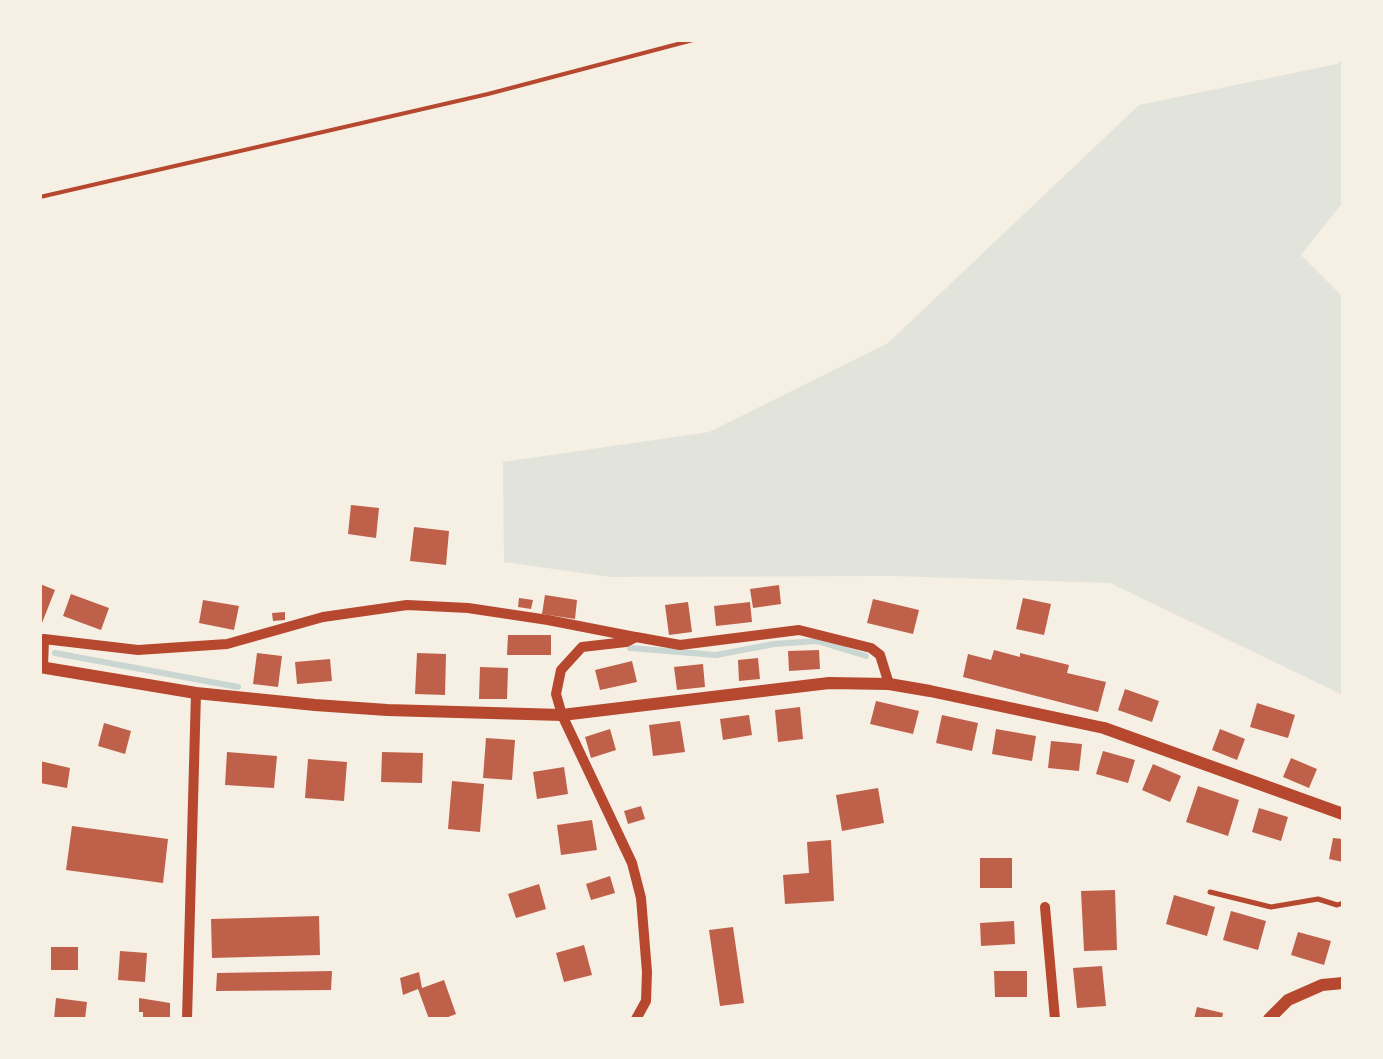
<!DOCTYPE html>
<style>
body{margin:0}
#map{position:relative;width:1383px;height:1059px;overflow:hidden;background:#f6efe4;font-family:"Archivo Narrow",sans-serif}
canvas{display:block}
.frame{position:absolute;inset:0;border:42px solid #f6efe4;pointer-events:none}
</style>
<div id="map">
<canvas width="1383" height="1059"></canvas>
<div class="frame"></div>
</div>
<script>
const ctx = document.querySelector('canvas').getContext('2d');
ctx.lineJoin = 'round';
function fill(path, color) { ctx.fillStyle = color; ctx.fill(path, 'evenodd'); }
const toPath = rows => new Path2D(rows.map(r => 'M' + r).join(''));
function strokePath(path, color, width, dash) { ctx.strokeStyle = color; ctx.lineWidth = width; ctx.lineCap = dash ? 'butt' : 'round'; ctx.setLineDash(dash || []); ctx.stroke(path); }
const green = toPath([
 [1343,59,1343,202,1301,255,1343,297,1343,695,1110,583,893,576,610,577,504,562,503,462,709,432,888,343,1139,105,1337,64]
]);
const stream = toPath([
 [630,648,716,655,774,644,817,641,866,656],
 [55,653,238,687]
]);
const building = toPath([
 [351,505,379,508,376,538,348,534],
 [414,527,449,531,446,565,410,561],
 [40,584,55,590,40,628],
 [779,585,781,604,753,608,750,589],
 [71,594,109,608,101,630,63,616],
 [545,595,577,600,575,619,542,614],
 [519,598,533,600,531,609,518,607],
 [1023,598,1051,604,1044,635,1016,629],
 [873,599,919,610,913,634,867,623],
 [203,600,239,606,234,630,199,623],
 [688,602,692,632,669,635,665,605],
 [750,602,752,622,716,626,714,606],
 [285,612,285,620,273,621,272,613],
 [508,635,551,635,551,655,507,655],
 [819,650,820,669,789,671,788,651],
 [994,650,1020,657,1020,653,1069,665,1067,673,1106,682,1098,712,963,677,968,654,991,660],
 [257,653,282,656,278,687,253,684],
 [417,653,446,654,445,695,415,694],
 [758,658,760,679,739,681,738,660],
 [330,659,332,681,297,684,295,662],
 [632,661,637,682,600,690,595,670],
 [703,664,705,687,677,690,674,667],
 [480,667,508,668,507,699,479,699],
 [1125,689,1159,701,1152,722,1118,710],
 [876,701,919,711,913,734,870,724],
 [1257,703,1295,715,1288,738,1250,727],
 [800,707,803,739,778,742,775,710],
 [749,715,752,735,723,740,720,719],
 [942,715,978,723,972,751,936,743],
 [680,721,685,752,653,756,649,725],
 [104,723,131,731,125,754,98,746],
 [610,729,616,750,591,758,585,737],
 [996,729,1036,736,1032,761,992,754],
 [1220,729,1245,739,1237,760,1212,750],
 [486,738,515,740,512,780,483,778],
 [1051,741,1082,744,1079,771,1048,768],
 [1103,751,1135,760,1128,783,1096,774],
 [227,752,277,756,274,788,225,785],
 [382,752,423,753,422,783,381,782],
 [1291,758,1317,769,1309,788,1283,777],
 [308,759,347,762,344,801,305,798],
 [40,761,70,768,67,788,40,783],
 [1153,764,1181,776,1170,802,1142,790],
 [564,767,568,794,537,799,533,772],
 [452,781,484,784,480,832,448,829],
 [1198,786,1239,800,1228,836,1186,822],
 [878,788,884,823,842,831,836,795],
 [641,806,645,819,628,824,624,811],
 [1259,808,1288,817,1281,841,1252,832],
 [592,820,597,850,561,855,557,825],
 [72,826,168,839,163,883,66,870],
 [1333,838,1343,839,1343,862,1329,859],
 [831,840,834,901,785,904,783,875,809,873,807,842],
 [980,858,1012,858,1012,888,980,888],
 [610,876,615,893,591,900,586,884],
 [539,884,546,909,516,918,508,894],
 [1115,890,1117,950,1084,951,1081,891],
 [1174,895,1215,907,1207,936,1166,924],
 [1231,911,1266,921,1258,950,1223,940],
 [319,916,320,955,212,958,211,919],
 [1014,921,1015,944,981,946,980,923],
 [733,927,744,1003,720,1006,709,930],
 [1298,932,1331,941,1324,965,1291,955],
 [584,945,592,975,564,982,556,953],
 [51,947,78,947,78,970,51,970],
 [120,951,147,953,145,982,118,980],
 [1102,966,1106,1006,1077,1008,1073,968],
 [332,971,331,990,216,991,217,973],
 [994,971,1027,971,1027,997,995,997],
 [419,972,422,988,444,980,456,1014,443,1019,429,1019,418,989,403,995,400,978],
 [56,998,87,1002,85,1019,54,1019],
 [139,998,170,1003,170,1019,143,1019,143,1012,139,1012],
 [1197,1007,1223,1013,1222,1019,1194,1019]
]);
const path = toPath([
 [40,197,488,94,693,40]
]);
const service = toPath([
 [1210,892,1271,907,1318,899,1337,905,1343,903]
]);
const minor = toPath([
 [43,667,44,639,138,650,227,644,323,617,407,605,468,608,548,620,635,637],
 [1045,907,1055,1019],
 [187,1019,196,693],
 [636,1019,646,1001,647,972,641,898,632,863,562,715,556,694,561,670,582,647,626,642,636,637,680,645,799,630,871,648,880,655,889,684]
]);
const tertiary = toPath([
 [40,667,196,693,315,705,387,710,562,715,829,683,889,684,930,691,1104,728,1343,814],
 [1269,1019,1288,1000,1322,985,1343,983]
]);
fill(green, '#e2e4dc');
strokePath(stream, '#c9d6d2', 6);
fill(building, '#bf614a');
strokePath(path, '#b5482f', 4);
strokePath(service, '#b5482f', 5);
strokePath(minor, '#b5482f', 10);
strokePath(tertiary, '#b5482f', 12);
</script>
